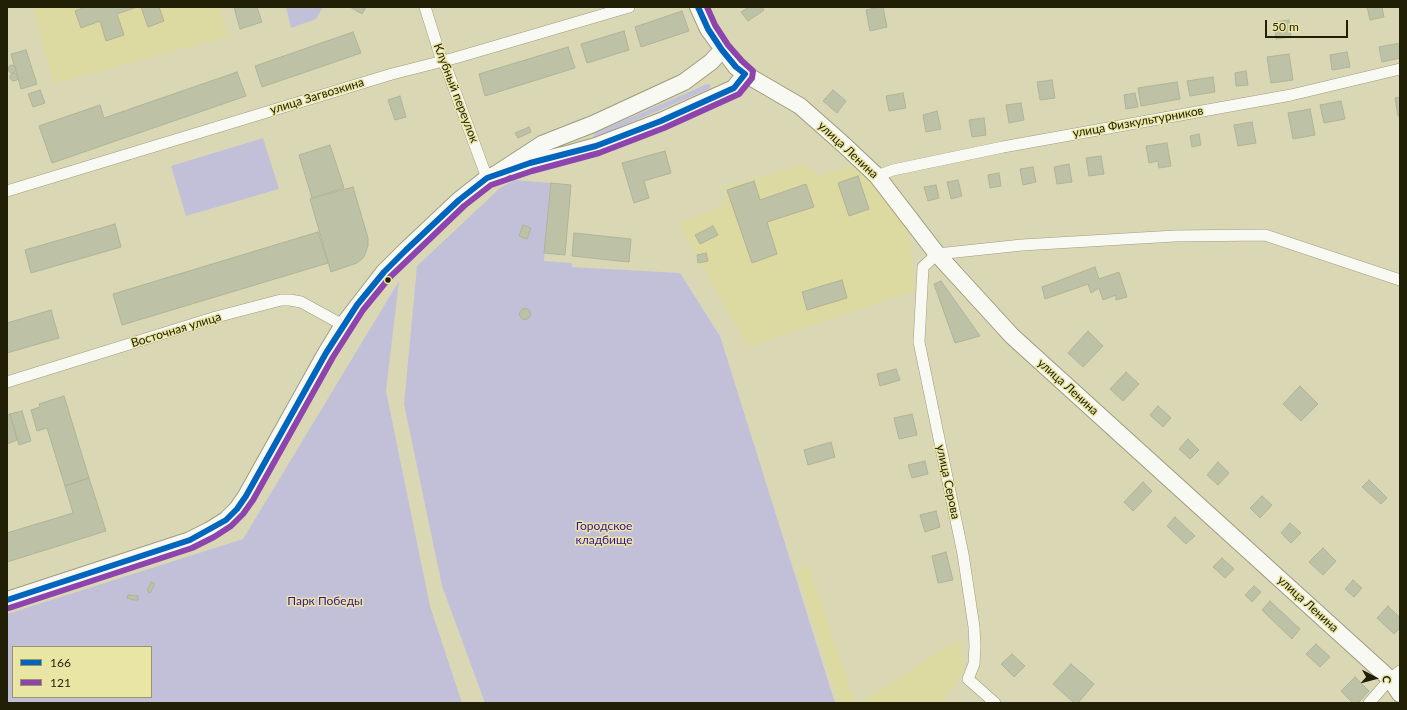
<!DOCTYPE html>
<meta charset="utf-8">
<style>
body{margin:0}
#map{position:relative;width:1407px;height:710px;overflow:hidden;background:#dad8b4;font-family:Lato,sans-serif}
canvas{display:block}
.frame{position:absolute;inset:0;border:8px solid #211f05;pointer-events:none}
.legend{position:absolute;left:12px;top:646px;width:140px;height:52px;box-sizing:border-box;background:#e9e5a5;border:1px solid #999665;margin:0;padding:5px 7px;list-style:none;font-size:12px;color:#211f05}
.legend li{display:flex;align-items:center;gap:8px;height:20px}
.legend b{width:20px;border:1px solid #999665}
.north{position:absolute;left:1355px;top:658px;width:40px;height:40px;-webkit-text-stroke:3px #e9e5a5;paint-order:stroke;rotate:96deg;font-size:11px;font-weight:700;line-height:16px;text-align:center;color:#211f05}
.north::after{content:'';display:block;margin:auto;width:14px;height:18px;background:#211f05;clip-path:polygon(50% 0,100% 100%,50% 72%,0 100%)}
.scale{position:absolute;left:1265px;top:20px;width:83px;height:18px;box-sizing:border-box;border:2px solid #211f05;border-top:0;padding-left:5px;font-size:12px;line-height:14px;white-space:nowrap;color:#211f05;-webkit-text-stroke:3px #e9e5a5;paint-order:stroke}
</style>
<div id="map">
<canvas width="1407" height="710"></canvas>
<div class="frame"></div>
<ul class="legend">
<li><b style="height:5px;background:#0065bd"></b>166</li>
<li><b style="height:5px;background:#8e44ad"></b>121</li>
</ul>
<div class="north">С</div>
<div class="scale">50 m</div>
</div>
<script>
const ctx = document.querySelector('canvas').getContext('2d');
ctx.lineJoin = 'round';
function fill(path, color) { ctx.fillStyle = color; ctx.fill(path, 'evenodd'); }
const toPath = rows => new Path2D(rows.map(r => 'M' + r).join(''));
function strokePath(path, color, width, dash) { ctx.strokeStyle = color; ctx.lineWidth = width; ctx.lineCap = dash ? 'butt' : 'round'; ctx.setLineDash(dash || []); ctx.stroke(path); }
function write(font, color, halo, rows, align = 'center') {
  ctx.font = font + ' Lato,sans-serif'; ctx.lineWidth = 3; ctx.setLineDash([]); ctx.textBaseline = 'middle'; ctx.strokeStyle = halo; ctx.fillStyle = color; for (const [text, x, y, turn = 0] of rows) {
    ctx.save(); ctx.translate(x, y); ctx.rotate((+turn || 0) * Math.PI / 180); ctx.textAlign = isNaN(turn) ? turn : align; if (halo) ctx.strokeText(text, 0, 0); ctx.fillText(text, 0, 0); ctx.restore();
  }
}
const built = toPath([
 [33,7,220,7,228,36,54,84],
 [805,164,819,176,856,164,908,229,916,290,748,347,679,224,725,204,723,187],
 [809,566,855,703,839,703,798,571],
 [959,639,964,671,942,703,860,703]
]);
const green = toPath([
 [286,7,323,7,316,19,291,28],
 [707,84,711,85,709,89,597,137,593,137,595,133],
 [263,138,279,189,186,216,171,166],
 [515,180,551,183,544,261,572,263,572,267,680,273,720,336,835,703,485,703,442,586,404,404,417,266,500,188],
 [399,281,386,391,430,606,462,703,7,703,7,614,243,539],
 [13,647,151,647,151,697,13,697]
]);
const building = toPath([
 [86,7,137,7,117,14,124,35,106,41,100,21,81,28,75,11,86,7],
 [141,7,159,7,164,21,148,27,141,7],
 [234,7,257,7,262,22,240,29,234,7],
 [350,7,366,7,362,14,350,7],
 [749,7,762,7,764,10,748,21,741,12,749,7],
 [880,7,883,7,887,27,870,31,866,10,880,7],
 [1367,7,1382,7,1384,17,1370,20,1367,7],
 [682,11,689,31,641,47,635,27,682,11],
 [1289,20,1291,37,1276,39,1274,22,1289,20],
 [624,31,629,50,587,63,581,44,624,31],
 [353,32,361,53,262,87,255,66,353,32],
 [1400,43,1400,58,1382,62,1379,47,1400,43],
 [568,47,575,68,485,96,479,74,568,47],
 [26,50,37,84,21,89,11,54,26,50],
 [1347,52,1350,67,1332,70,1330,55,1347,52],
 [1289,54,1293,80,1271,83,1267,57,1289,54],
 '8 69a4 4 0 1 1 8 0a4 4 0 1 1-8 0Z',
 [1246,71,1248,85,1236,86,1235,73,1246,71],
 [237,72,246,96,52,163,39,126,100,105,104,118,237,72],
 '10 77a4 4 0 1 1 8 0a4 4 0 1 1-8 0Z',
 [1213,77,1215,92,1190,96,1187,81,1213,77],
 [1052,80,1055,98,1040,100,1037,82,1052,80],
 [1177,82,1180,99,1141,106,1138,88,1177,82],
 [40,90,45,103,33,107,28,94,40,90],
 [833,90,846,101,837,113,823,101,833,90],
 [903,93,906,108,889,111,886,96,903,93],
 [1135,93,1138,107,1126,109,1124,95,1135,93],
 [400,96,406,117,395,120,388,100,400,96],
 [1400,97,1400,116,1398,116,1395,98,1400,97],
 [1341,101,1345,119,1324,123,1320,105,1341,101],
 [1021,103,1024,120,1009,123,1006,105,1021,103],
 [1310,109,1315,135,1293,139,1288,113,1310,109],
 [937,111,941,129,926,132,923,115,937,111],
 [984,118,986,135,972,137,969,120,984,118],
 [1252,122,1256,143,1238,146,1234,125,1252,122],
 [529,127,531,132,518,138,515,133,529,127],
 [1199,134,1201,145,1192,147,1190,136,1199,134],
 [1167,143,1171,166,1159,168,1158,161,1149,163,1146,146,1167,143],
 [330,145,344,188,312,198,299,155,330,145],
 [665,151,671,173,644,181,649,198,634,203,622,163,665,151],
 [1101,156,1104,174,1089,176,1086,158,1101,156],
 [1069,164,1072,182,1057,184,1054,167,1069,164],
 [1033,167,1036,182,1023,185,1020,169,1033,167],
 [999,173,1001,186,990,188,988,175,999,173],
 [858,176,869,209,849,216,838,183,858,176],
 [958,180,962,196,951,199,947,182,958,180],
 [754,181,760,200,806,184,814,207,767,222,777,254,752,263,727,190,754,181],
 [551,183,571,185,565,255,544,253,551,183],
 [936,185,939,198,928,201,924,187,936,185],
 [353,187,368,238,368,246,364,257,357,263,331,272,310,199,353,187],
 [115,224,121,247,31,273,25,250,115,224],
 [523,225,531,228,527,239,519,236,523,225],
 [713,226,718,235,700,244,695,235,713,226],
 [318,232,328,263,122,325,113,294,318,232],
 [574,233,631,239,629,262,572,256,574,233],
 [706,253,708,261,698,263,697,255,706,253],
 [1095,267,1099,279,1119,272,1127,297,1116,300,1116,295,1103,300,1099,288,1091,293,1088,284,1045,299,1042,287,1095,267],
 [842,280,847,298,807,310,802,292,842,280],
 [941,281,980,336,955,343,934,284,941,281],
 '519.5 314a5.5 5.5 0 1 1 11 0a5.5 5.5 0 1 1-11 0Z',
 [51,310,59,338,7,353,7,323,51,310],
 [1088,331,1103,346,1083,367,1068,353,1088,331],
 [896,369,900,380,880,386,877,374,896,369],
 [1126,372,1139,384,1123,401,1110,389,1126,372],
 [1300,386,1318,404,1301,421,1283,404,1300,386],
 [64,396,89,478,65,486,47,428,37,431,31,410,40,407,39,404,64,396],
 [1158,406,1171,418,1163,427,1150,415,1158,406],
 [22,411,31,441,19,445,10,414,22,411],
 [10,414,17,440,7,444,7,415,10,414],
 [912,414,917,435,899,439,894,418,912,414],
 [1188,439,1199,450,1190,459,1179,449,1188,439],
 [831,442,835,457,808,465,804,450,831,442],
 [925,461,928,474,912,478,908,465,925,461],
 [1218,462,1229,473,1218,485,1207,475,1218,462],
 [89,478,106,531,7,562,7,533,73,513,65,486,89,478],
 [1369,480,1387,498,1381,504,1362,487,1369,480],
 [1143,482,1152,491,1133,511,1124,502,1143,482],
 [1262,496,1272,505,1260,518,1250,508,1262,496],
 [936,511,940,527,925,532,920,515,936,511],
 [1175,517,1195,536,1186,544,1167,526,1175,517],
 [1290,523,1301,533,1291,543,1281,533,1290,523],
 [1323,548,1336,561,1323,575,1309,562,1323,548],
 [946,552,953,580,938,583,932,556,946,552],
 [1222,558,1234,569,1225,578,1213,567,1222,558],
 [1353,580,1362,588,1354,597,1345,589,1353,580],
 [151,582,154,583,154,586,150,593,147,591,151,582],
 [1254,586,1261,592,1252,602,1245,595,1254,586],
 [128,595,138,596,138,600,134,600,127,598,128,595],
 [1270,601,1300,629,1292,639,1262,610,1270,601],
 [1388,606,1400,618,1400,628,1394,634,1377,618,1388,606],
 [1316,644,1330,657,1320,667,1306,654,1316,644],
 [1012,654,1025,666,1014,677,1001,664,1012,654],
 [1071,664,1094,684,1078,703,1074,703,1053,684,1071,664],
 [1355,677,1369,691,1358,703,1353,703,1341,691,1355,677]
]);
const street = toPath([
 [425,7,440,55,448,72,487,178],
 [877,176,893,170,1003,147,1291,95,1400,69],
 [7,191,392,74,455,58,629,7],
 [7,382,216,317,281,300,290,300,301,302,343,325],
 [995,703,968,679,974,664,975,646,974,627,963,554,919,342,923,267,937,254,1022,245,1175,236,1265,235,1400,280],
 [1369,703,1390,679,1400,671]
]);
const secondary = toPath([
 [698,7,708,29,736,67,745,74,800,106,843,144,877,176,937,254,1012,336,1390,679,1400,694],
 [515,168,530,163,571,153,596,146,661,121,734,88,745,74],
 [7,600,190,540,210,530,226,520,237,509,246,496,326,353,343,325,384,272,406,250,459,200,487,178,496,174,542,144,593,124,684,82,711,62,722,50]
]);
const bus1 = toPath([
 [7,600,190,540,226,520,237,509,246,496,326,353,357,305,384,272,406,250,459,200,487,178,530,163,596,146,661,121,734,88,745,74,736,67,722,50,708,29,698,7]
]);
const bus2 = toPath([
 [9,608,192,548,214,537,231,526,243,514,253,500,333,357,363,310,390,277,412,256,464,206,491,185,532,171,599,153,664,128,739,94,752,78,753,71,742,61,728,45,715,25,707,7]
]);
const markers = [
 [388,280,3.5,"#211f05"]
];
const streetNames = [
 ["Клубный переулок",456,93,69],
 ["улица Загвозкина",317,96,-17],
 ["улица Физкультурников",1138,122,-10],
 ["улица Ленина",848,150,43],
 ["Восточная улица",176,330,-17],
 ["улица Ленина",1068,387,42],
 ["улица Серова",948,482,78],
 ["улица Ленина",1308,604,42]
];
const parkNames = [
 ["Городское",604,526],
 ["кладбище",604,540],
 ["Парк Победы",325,601]
];
fill(built, '#dcd9a1');
fill(green, '#c2c0d9');
fill(building, '#bdc1a6');
strokePath(building, '#b0b398', 1);
strokePath(street, '#9d9b7f', 12);
strokePath(secondary, '#9d9b7f', 18);
strokePath(street, '#f9f9f4', 11);
strokePath(secondary, '#f9f9f4', 16);
strokePath(bus1, '#0065bd', 6);
strokePath(bus2, '#8e44ad', 6);
for (const [x, y, r, color] of markers) { const dot = new Path2D(); dot.arc(x, y, r, 0, 2 * Math.PI); ctx.fillStyle = color; ctx.fill(dot); strokePath(dot, '#e9e5a5', 1.5); }
write('12px', '#211f05', '#e9e5a5', streetNames);
write('12px', '#3a0f97', '#e9e5a5', parkNames);
</script>
